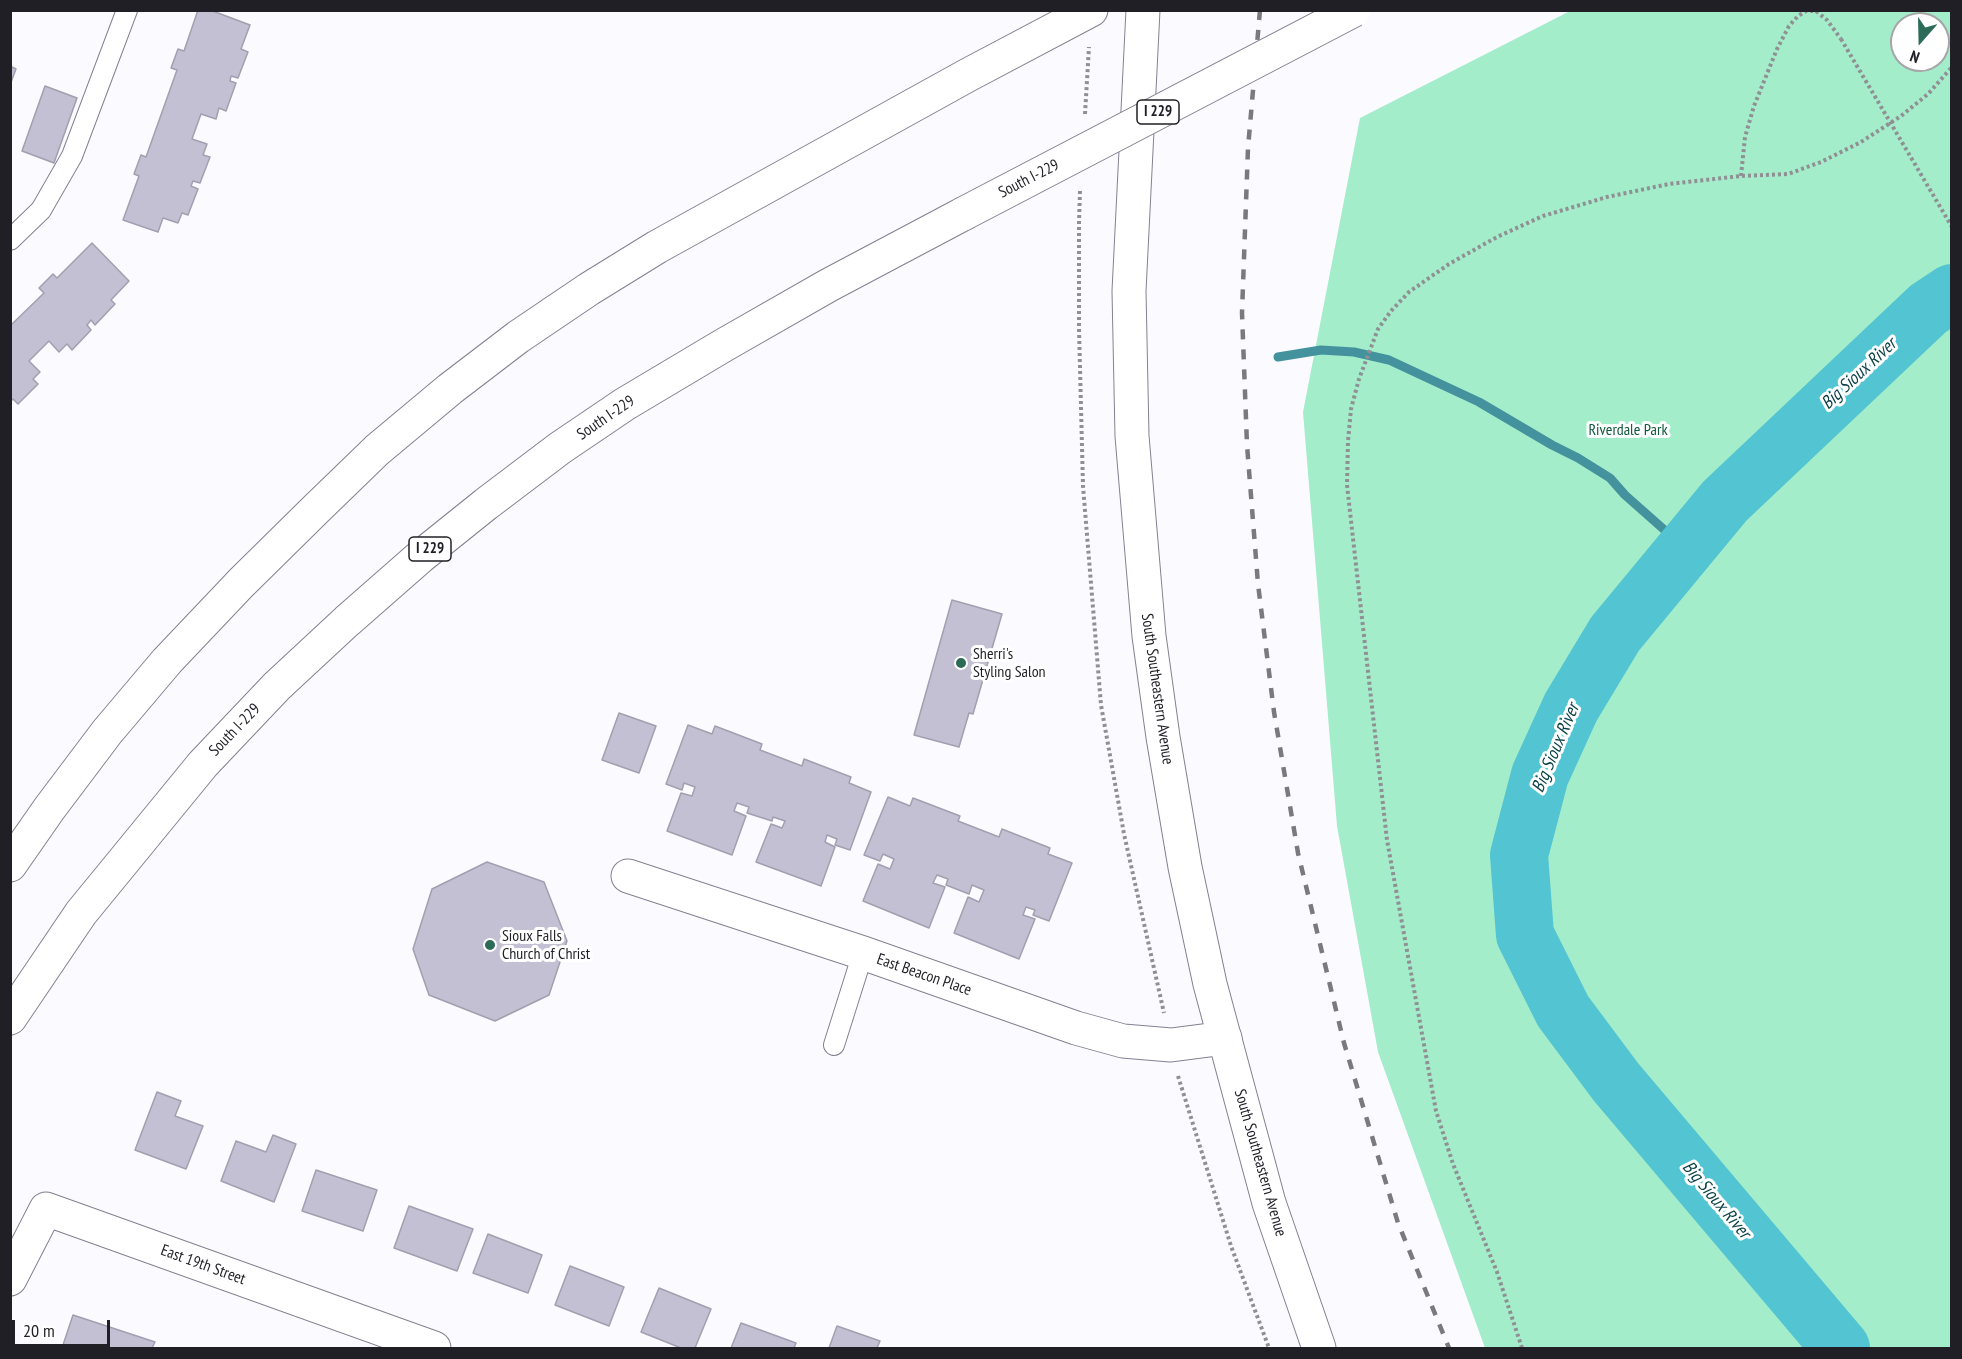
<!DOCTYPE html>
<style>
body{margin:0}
#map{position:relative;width:1962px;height:1359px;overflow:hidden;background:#fbfbff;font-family:"PT Sans Narrow",sans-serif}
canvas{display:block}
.frame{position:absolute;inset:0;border:12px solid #201f25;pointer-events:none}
.north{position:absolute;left:1890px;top:12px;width:60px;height:60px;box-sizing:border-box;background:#fff;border:2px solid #a6a5a8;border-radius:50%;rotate:200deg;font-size:16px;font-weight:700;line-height:24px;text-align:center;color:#201f25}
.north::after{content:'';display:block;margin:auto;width:21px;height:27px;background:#2c6b58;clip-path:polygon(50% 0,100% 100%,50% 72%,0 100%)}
.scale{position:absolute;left:12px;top:1320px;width:98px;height:27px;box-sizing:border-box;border:3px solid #201f25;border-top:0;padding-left:8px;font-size:18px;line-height:21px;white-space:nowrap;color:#201f25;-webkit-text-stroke:4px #fff;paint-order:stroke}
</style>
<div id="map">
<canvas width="1962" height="1359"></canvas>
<div class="frame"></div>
<div class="north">N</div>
<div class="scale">20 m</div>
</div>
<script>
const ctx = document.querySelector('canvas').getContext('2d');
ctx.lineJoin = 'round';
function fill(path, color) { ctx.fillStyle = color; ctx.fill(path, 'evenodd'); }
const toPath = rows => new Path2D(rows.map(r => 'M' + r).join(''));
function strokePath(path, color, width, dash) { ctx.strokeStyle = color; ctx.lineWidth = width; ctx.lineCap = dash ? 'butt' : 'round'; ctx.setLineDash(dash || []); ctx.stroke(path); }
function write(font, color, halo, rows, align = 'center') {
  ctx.font = font + ' "PT Sans Narrow",sans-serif'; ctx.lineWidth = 6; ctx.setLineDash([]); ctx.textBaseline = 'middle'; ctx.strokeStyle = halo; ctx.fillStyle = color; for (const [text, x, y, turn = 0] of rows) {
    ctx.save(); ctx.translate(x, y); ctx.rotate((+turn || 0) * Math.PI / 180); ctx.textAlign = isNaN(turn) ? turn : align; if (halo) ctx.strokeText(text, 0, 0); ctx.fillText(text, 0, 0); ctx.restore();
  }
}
const green = toPath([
 [1572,10,1951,11,1951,1348,1485,1348,1378,1052,1337,826,1303,412,1360,118],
 [1902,24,1938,24,1938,60,1902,60]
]);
const stream = toPath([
 [1278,357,1321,350,1354,352,1389,360,1479,402,1552,445,1578,458,1610,478,1625,495,1686,549]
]);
const river = toPath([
 [1841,1348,1616,1082,1563,1011,1525,935,1519,855,1540,775,1571,707,1615,634,1725,501,1928,309,1952,293]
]);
const building = toPath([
 [198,10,210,10,250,25,241,49,248,52,238,78,231,76,230,81,236,83,226,111,219,108,216,119,201,114,192,139,207,144,203,155,210,157,200,183,193,181,191,186,198,189,188,215,182,213,178,223,163,218,158,232,123,220,139,176,134,174,141,155,146,157,177,70,171,68,178,49,184,51,198,10],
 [10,66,16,69,10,85,10,66],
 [45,86,77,98,54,163,22,151,45,86],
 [92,243,129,281,111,300,115,304,95,325,91,320,87,325,91,330,72,350,67,344,59,352,49,341,29,361,40,372,33,379,38,384,18,404,13,399,10,402,10,326,44,293,39,288,53,274,57,278,92,243],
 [952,600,1002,614,973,714,969,713,959,747,914,735,952,600],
 [619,713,656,726,639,773,602,760,619,713],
 [688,725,712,734,715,726,762,744,760,750,802,766,804,759,851,777,849,783,871,792,850,850,835,845,837,839,827,835,825,842,835,847,821,886,756,862,771,824,782,828,785,821,773,817,772,821,747,813,749,807,737,803,734,811,746,816,732,855,667,831,681,793,692,796,695,787,684,783,682,790,666,784,688,725],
 [888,797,910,806,913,798,960,816,958,821,999,837,1002,829,1050,848,1048,854,1072,863,1049,921,1033,915,1035,910,1026,907,1023,915,1035,919,1019,959,954,933,968,897,979,902,984,890,972,885,969,894,946,885,948,879,937,875,933,883,945,887,929,928,863,901,878,864,890,869,894,859,883,854,880,861,864,855,888,797],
 [487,862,544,882,567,941,549,995,495,1021,429,995,413,949,432,889,487,862],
 [157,1092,181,1101,175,1116,203,1126,186,1169,135,1150,157,1092],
 [273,1135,296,1144,274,1202,221,1181,236,1141,266,1152,273,1135],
 [316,1170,377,1190,363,1231,302,1211,316,1170],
 [409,1206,473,1229,457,1271,394,1248,409,1206],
 [488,1234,542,1255,528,1293,473,1273,488,1234],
 [570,1266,624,1287,609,1326,555,1305,570,1266],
 [659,1288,711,1309,695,1348,681,1348,641,1332,659,1288],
 [73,1315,155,1342,152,1348,62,1348,73,1315],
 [741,1323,796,1343,794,1348,731,1348,741,1323],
 [837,1326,880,1341,877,1348,829,1348,837,1326]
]);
const path = toPath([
 [1085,114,1089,47],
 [1741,176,1745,137,1754,106,1777,49,1789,26,1798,16,1806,11,1816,11,1827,20,1841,39],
 [1080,191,1079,222,1079,328,1083,486,1101,705,1124,834,1164,1013],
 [1178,1076,1231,1246,1269,1348],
 [1522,1348,1497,1272,1453,1164,1436,1111,1387,840,1347,485,1348,441,1351,409,1359,379,1378,329,1391,311,1409,292,1449,264,1497,237,1543,216,1607,197,1669,184,1741,176,1788,174,1821,162,1861,142,1901,116,1928,94,1952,67]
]);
const service = toPath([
 [10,240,41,210,72,156,127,10],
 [834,1045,863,953]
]);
const minor = toPath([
 [628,876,863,953,1076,1028,1123,1041,1171,1045,1225,1038],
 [10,1279,46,1209,434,1348]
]);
const secondary = toPath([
 [1143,10,1129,291,1132,436,1149,636,1163,737,1185,867,1210,984,1269,1203,1319,1348]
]);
const motorway = toPath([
 [10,865,49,809,107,732,167,661,241,583,313,512,377,450,450,389,518,337,589,289,657,247,968,75,1091,10],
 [10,1018,81,913,203,764,277,686,347,621,420,557,486,504,560,448,625,404,724,345,829,285,963,214]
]);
const rail = toPath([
 [1260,10,1248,148,1242,313,1247,445,1258,584,1274,712,1298,853,1344,1043,1398,1223,1449,1348]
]);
const pathBridge = toPath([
 [1841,39,1952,227]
]);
const motorwayBridge = toPath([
 [963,214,1354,10]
]);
const markers = [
 [961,663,6,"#2c6b58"],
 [490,945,6,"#2c6b58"]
];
const shields = [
 [1158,112,42],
 [430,549,42]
];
const shieldNames = [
 ["I 229",1158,112],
 ["I 229",430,549]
];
const streetNames = [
 ["South I-229",1029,179,-27],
 ["South I-229",606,418,-34],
 ["South Southeastern Avenue",1157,689,82],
 ["South I-229",235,730,-46],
 ["East Beacon Place",924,975,19],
 ["South Southeastern Avenue",1260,1163,74],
 ["East 19th Street",203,1265,20]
];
const parkNames = [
 ["Riverdale Park",1628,430]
];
const poiNames = [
 ["Sherri's",973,654],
 ["Styling Salon",973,672],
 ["Sioux Falls",502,936],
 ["Church of Christ",502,954]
];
const waterNames = [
 ["Big Sioux River",1859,374,-43],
 ["Big Sioux River",1556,748,-67],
 ["Big Sioux River",1716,1200,50]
];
fill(green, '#a4edca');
strokePath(stream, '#44929e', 9);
strokePath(river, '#53c4d2', 58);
fill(building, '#c2c0d2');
strokePath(building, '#a19fb0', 1.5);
strokePath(service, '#838192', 22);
strokePath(minor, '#838192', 35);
strokePath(secondary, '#838192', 35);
strokePath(motorway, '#838192', 35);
strokePath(path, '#908f94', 4, [3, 3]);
strokePath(service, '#fff', 20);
strokePath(minor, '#fff', 33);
strokePath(secondary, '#fff', 33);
strokePath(motorway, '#fff', 33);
strokePath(rail, '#79797e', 4.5, [10, 10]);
strokePath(motorwayBridge, '#838192', 35, []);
strokePath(pathBridge, '#908f94', 4, [3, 3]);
strokePath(motorwayBridge, '#fff', 33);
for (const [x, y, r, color] of markers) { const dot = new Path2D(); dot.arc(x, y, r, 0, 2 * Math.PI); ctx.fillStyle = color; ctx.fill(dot); strokePath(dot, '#fff', 2); }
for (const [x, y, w] of shields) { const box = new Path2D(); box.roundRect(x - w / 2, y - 12, w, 24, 4.5); ctx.fillStyle = '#fff'; ctx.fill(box); strokePath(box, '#201f25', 1.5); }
write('bold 15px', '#201f25', null, shieldNames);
write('16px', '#201f25', '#fff', streetNames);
write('16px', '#10573d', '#fff', parkNames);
write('16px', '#201f25', '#fff', poiNames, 'left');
write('italic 18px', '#083f45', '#fff', waterNames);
</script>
